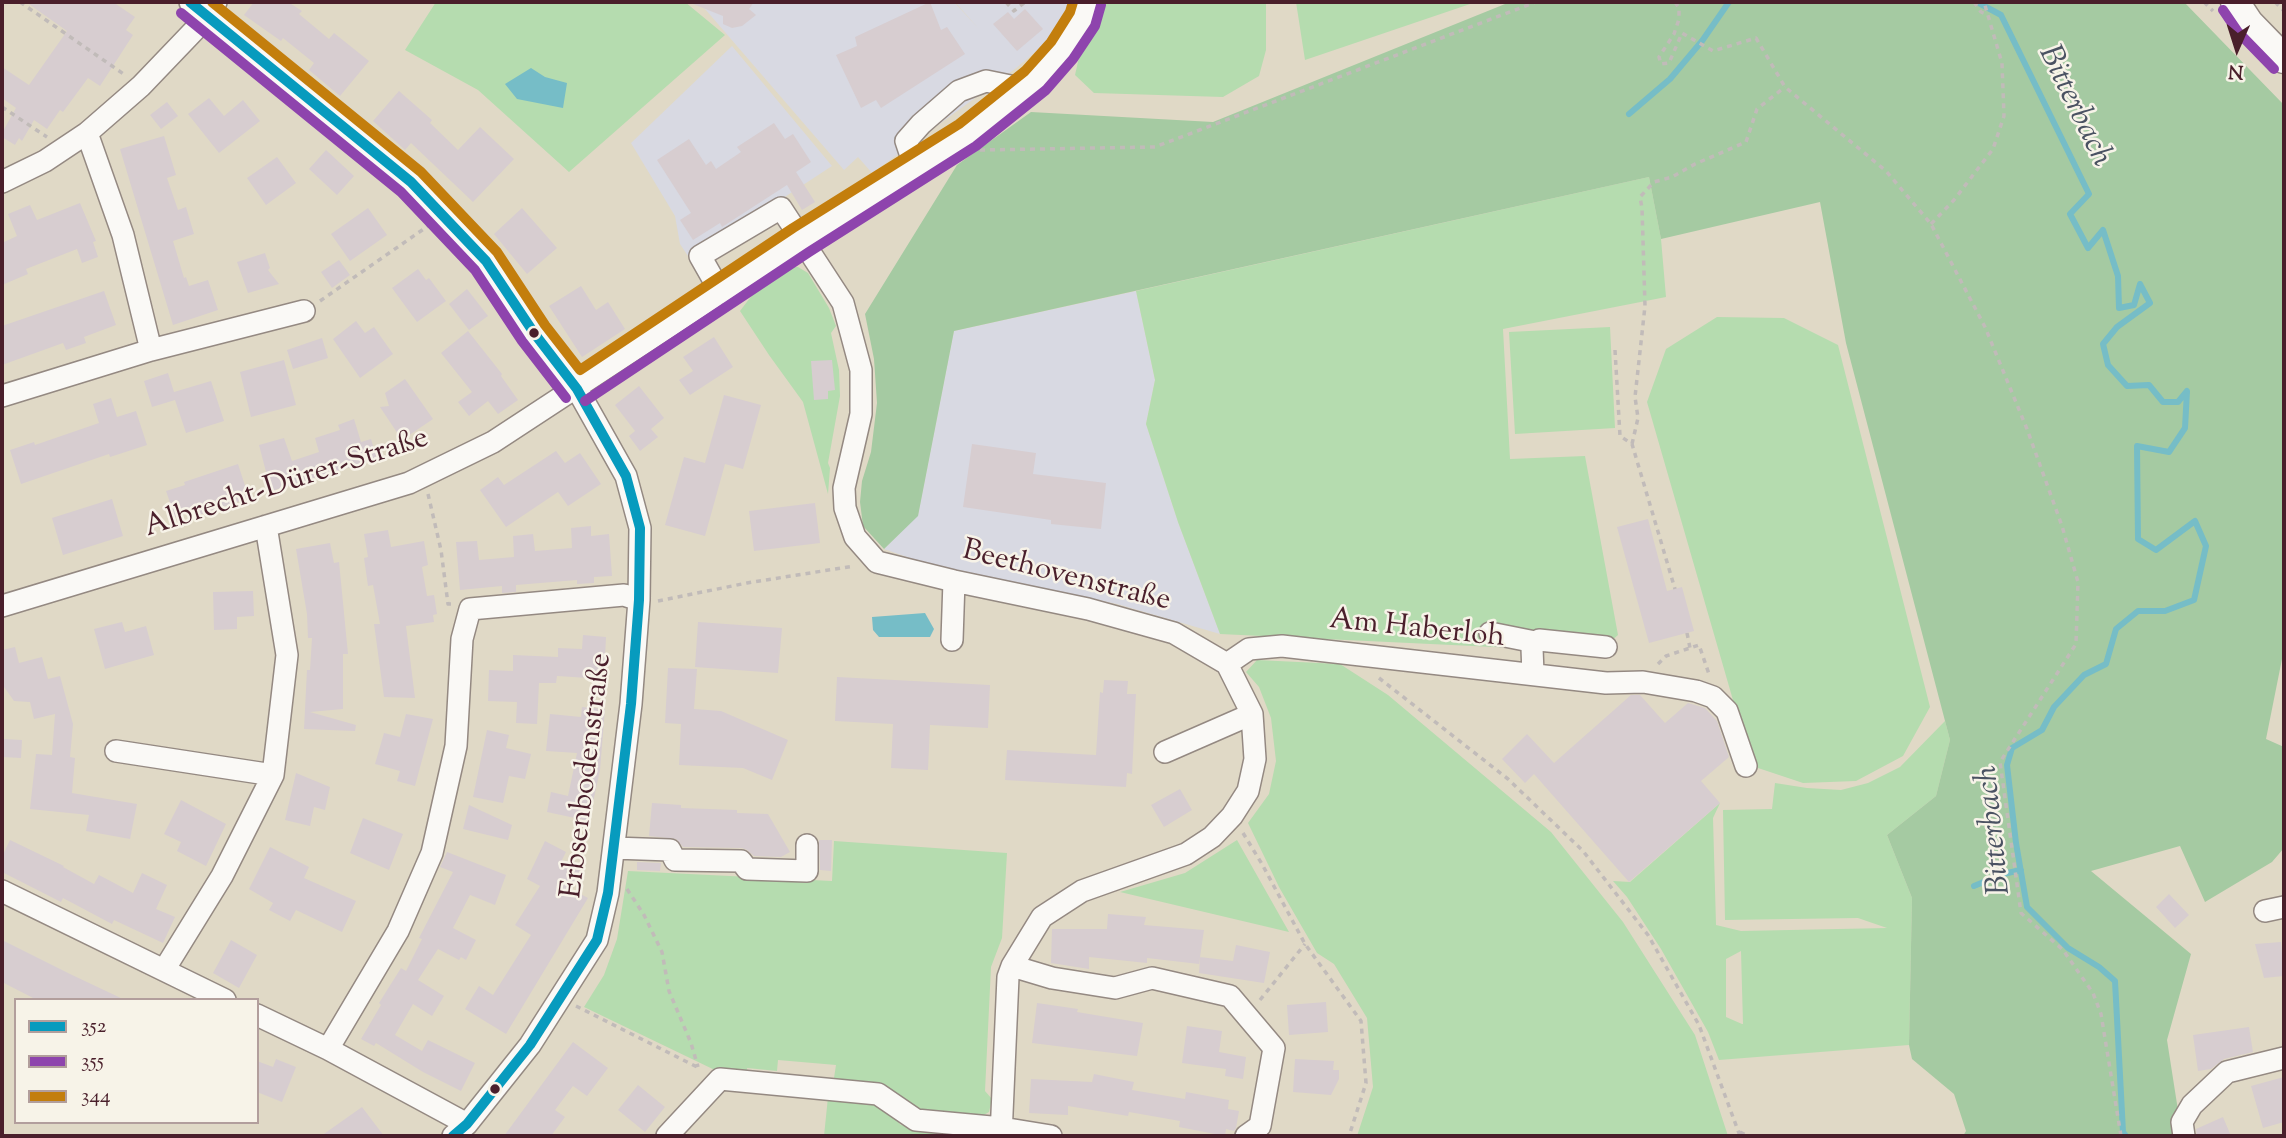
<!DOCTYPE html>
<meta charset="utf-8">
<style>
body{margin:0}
#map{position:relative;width:2286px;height:1138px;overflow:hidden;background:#e0d9c6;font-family:"Sorts Mill Goudy",serif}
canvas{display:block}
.frame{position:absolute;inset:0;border:4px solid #4a1f2b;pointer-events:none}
.legend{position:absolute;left:14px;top:998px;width:245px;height:126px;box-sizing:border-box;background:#f7f3e8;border:2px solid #b29e9c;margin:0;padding:9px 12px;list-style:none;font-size:21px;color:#4a1f2b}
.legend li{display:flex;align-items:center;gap:14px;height:35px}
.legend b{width:35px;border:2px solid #b29e9c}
.north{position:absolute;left:2202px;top:14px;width:70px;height:70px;-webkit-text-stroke:5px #f7f3e8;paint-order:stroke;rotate:183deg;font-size:19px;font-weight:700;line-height:28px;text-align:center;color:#4a1f2b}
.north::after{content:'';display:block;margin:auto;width:24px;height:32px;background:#4a1f2b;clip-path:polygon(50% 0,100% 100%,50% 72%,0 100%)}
</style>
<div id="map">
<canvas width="2286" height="1138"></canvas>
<div class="frame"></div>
<ul class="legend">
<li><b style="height:9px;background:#079bbe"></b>352</li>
<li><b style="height:9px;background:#8e44ad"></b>355</li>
<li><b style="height:9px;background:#c37e0d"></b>344</li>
</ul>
<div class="north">N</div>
</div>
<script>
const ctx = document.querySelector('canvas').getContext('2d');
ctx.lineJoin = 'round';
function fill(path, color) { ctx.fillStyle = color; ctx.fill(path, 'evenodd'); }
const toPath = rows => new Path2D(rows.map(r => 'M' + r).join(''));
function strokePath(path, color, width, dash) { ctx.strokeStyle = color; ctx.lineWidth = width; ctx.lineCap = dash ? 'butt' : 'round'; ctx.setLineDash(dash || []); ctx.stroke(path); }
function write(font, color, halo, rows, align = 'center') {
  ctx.font = font + ' "Sorts Mill Goudy",serif'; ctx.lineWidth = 5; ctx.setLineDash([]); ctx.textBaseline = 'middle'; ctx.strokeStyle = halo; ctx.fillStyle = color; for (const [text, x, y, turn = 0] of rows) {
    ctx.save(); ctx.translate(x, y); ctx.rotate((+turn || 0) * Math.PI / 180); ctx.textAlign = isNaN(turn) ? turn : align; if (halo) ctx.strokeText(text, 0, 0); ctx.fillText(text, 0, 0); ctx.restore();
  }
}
const built = toPath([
 [699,2,954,2,979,29,955,2,1071,2,1054,36,1015,69,872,173,858,157,844,170],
 [732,46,832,166,690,259,680,244,675,216,631,143],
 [1136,291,1155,380,1146,424,1178,522,1220,634,1117,604,927,564,884,549,918,515,954,331]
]);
const green = toPath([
 [436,2,685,2,725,35,569,172,478,90,405,50],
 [1103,2,1266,2,1266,50,1259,76,1223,97,1094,93,1075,75,1080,53,1101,12],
 [1296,2,1476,2,1305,60],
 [1649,177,1661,239,1666,297,1503,329,1510,459,1585,456,1618,635,1599,652,1220,634,1178,522,1146,424,1155,380,1136,291],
 [784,266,798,267,808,273,829,308,836,326,831,333,839,370,840,396,828,463,830,468,828,494,803,402,769,355,740,311,759,286,764,273],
 [1717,317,1784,318,1838,345,1930,707,1903,756,1856,781,1803,783,1752,766,1647,402,1666,349],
 [1610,327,1615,428,1515,434,1509,332],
 [1257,660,1340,664,1388,695,1551,832,1623,922,1695,1035,1728,1136,1357,1136,1373,1087,1367,1018,1334,964,1317,953,1279,887,1248,823,1269,794,1276,761,1271,718,1259,687,1246,672],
 [1945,721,1950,740,1936,796,1887,835,1912,898,1909,1045,1719,1060,1708,1032,1661,949,1627,897,1613,881,1630,882,1720,803,1713,818,1716,925,1741,931,1887,928,1858,918,1725,920,1723,810,1772,809,1775,783,1807,788,1841,790,1868,783,1900,767],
 [1741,951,1743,1024,1742,1024,1726,1017,1726,959],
 [1237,840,1289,932,1120,892,1185,873],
 [834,841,1007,853,1002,938,991,967,985,1091,992,1099,989,1112,980,1117,919,1113,892,1090,834,1078,836,1065,778,1060,777,1071,747,1068,748,1075,721,1073,584,1007,604,975,617,939,628,871,832,881],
 [828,1097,877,1101,901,1125,982,1136,824,1136]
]);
const forest = toPath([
 [1510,2,2184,2,2284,105,2284,649,2266,739,2284,747,2284,848,2272,862,2205,902,2180,846,2091,871,2191,954,2167,1040,2182,1136,1963,1136,1966,1131,1954,1094,1912,1059,1909,1045,1912,898,1887,835,1936,796,1950,740,1846,343,1820,202,1661,239,1649,177,954,331,918,516,884,549,863,526,860,502,862,481,871,452,877,403,874,359,865,314,957,165,1031,112,1213,122]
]);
const water = toPath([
 [531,68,545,77,567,83,563,108,517,99,505,84],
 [925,613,934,629,930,637,879,637,873,630,872,617]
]);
const stream = toPath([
 [1977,2,2001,15,2089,194,2070,214,2088,248,2103,230,2118,276,2119,308,2134,305,2140,284,2150,303,2117,327,2103,344,2108,365,2127,386,2149,385,2163,402,2178,402,2187,391,2185,428,2169,452,2137,446,2138,539,2156,550,2195,521,2206,546,2194,600,2165,611,2138,611,2116,629,2106,664,2084,675,2054,707,2042,730,2012,748,2007,765,2016,843,2027,907,2068,948,2099,967,2115,981,2123,1132,2126,1136],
 [1629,114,1670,79,1702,41,1729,2],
 [1974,886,2003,874,2021,870]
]);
const building = toPath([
 [26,2,113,2,135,17,126,30,133,35,100,86,88,78,63,112,60,110,47,129,34,120,22,141,19,138,15,145,2,137,2,133,16,108,2,98,2,67,29,85,67,31],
 [254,2,288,2,302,11,299,14,329,39,334,33,369,61,340,96,309,70,314,63,283,38,281,41,244,15],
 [688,2,754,2,749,9,756,15,742,26,732,28,723,24,723,16],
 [930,2,941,30,947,27,965,54,881,108,876,100,861,108,836,55,857,46,855,37],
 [1025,9,1043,29,1017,51,993,24,1008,12,1014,19],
 [399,91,432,120,430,123,458,150,480,127,514,159,473,202,411,143,405,150,373,121],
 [209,98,224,116,243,100,260,121,219,153,188,114],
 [167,102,178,116,161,129,150,115],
 [774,123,785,139,793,134,811,162,796,172,815,202,802,210,787,185,722,227,720,223,693,240,680,220,691,213,657,160,689,139,706,165,711,161,716,169,741,152,737,147],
 [164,136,176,175,167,178,178,210,186,207,194,234,173,241,184,278,186,277,189,286,208,280,218,310,173,325,120,149],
 [326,150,354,176,337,195,309,169],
 [277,157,296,183,266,205,247,178],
 [80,203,96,241,93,242,98,257,82,263,77,249,26,269,28,274,2,285,2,243,17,236,8,214,30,205,37,220],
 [368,208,387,235,350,261,331,234],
 [522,208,557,248,527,274,494,234],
 [265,253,270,268,268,270,279,284,248,293,237,262],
 [339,260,350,275,332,288,321,272],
 [418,269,426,280,429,278,446,301,417,322,392,288],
 [581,286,596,310,608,302,625,329,582,357,549,306],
 [467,289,488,316,469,330,449,304],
 [104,291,116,325,84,337,86,343,66,350,63,343,2,365,2,326],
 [356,321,365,333,374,327,393,354,360,378,333,339],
 [468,331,502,374,501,376,518,400,498,414,488,401,469,416,458,402,472,392,441,353],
 [714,337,733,367,690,395,679,380,693,371,683,357],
 [322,338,328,358,293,369,287,350],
 [284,360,296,405,251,417,240,372],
 [832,360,835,390,828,391,828,399,814,400,811,361],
 [168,373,174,392,211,381,224,421,186,433,175,400,152,407,144,381],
 [405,379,433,419,402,440,380,407,389,406,385,393],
 [639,386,664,418,651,429,658,437,640,451,629,436,635,431,615,405],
 [724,395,761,405,743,469,725,464,705,536,665,525,684,457,705,463],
 [111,398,117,417,136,411,147,445,110,457,109,454,21,484,10,450,34,442,35,445,99,423,93,404],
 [354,419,361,442,371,439,377,459,271,491,259,445,284,438,292,461,319,452,315,438,340,430,338,425],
 [972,444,1036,453,1033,474,1106,483,1101,529,1051,524,1051,520,963,507],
 [556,451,565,463,580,453,601,484,568,506,558,492,506,527,480,490,498,477,504,485],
 [238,464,249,498,196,516,194,511,175,517,166,491,185,485,184,482],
 [112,499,123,536,63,555,52,518],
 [815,503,820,543,754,551,749,511],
 [1648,519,1667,591,1682,587,1694,631,1649,643,1617,527],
 [591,526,591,536,609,534,612,576,594,577,594,583,577,584,577,580,516,585,516,592,502,593,502,586,460,590,456,542,477,541,479,560,514,557,513,536,533,534,535,551,572,548,571,528],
 [388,530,391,547,424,541,428,565,422,567,427,596,434,595,437,614,433,615,434,622,406,626,415,698,384,697,374,624,380,624,373,585,368,586,364,558,368,557,364,534],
 [330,543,334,563,339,562,348,654,343,654,343,709,310,712,356,725,355,731,304,729,307,670,310,670,312,638,308,638,307,614,296,549],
 [253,591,254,616,237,617,237,629,214,630,213,592],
 [122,622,125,632,146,626,154,655,105,669,94,629],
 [698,622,782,628,778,673,695,667],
 [583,635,606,637,604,679,557,676,556,683,539,683,537,724,516,723,517,702,488,701,489,670,513,671,513,655,558,657,558,648,582,649],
 [15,647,19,663,42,657,48,679,60,676,73,724,70,757,75,758,72,793,137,804,130,839,86,831,89,815,30,809,36,754,52,755,55,714,34,719,30,702,14,701,2,684,2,650],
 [668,668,697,669,694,709,721,711,788,740,772,780,743,768,679,765,681,724,665,723],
 [837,677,990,685,988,728,930,725,928,770,891,768,893,724,835,721],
 [1104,680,1128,681,1127,694,1136,694,1132,774,1127,773,1126,787,1005,780,1007,750,1096,755,1100,692,1103,693],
 [1631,695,1640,695,1665,723,1688,703,1705,708,1717,721,1729,757,1701,781,1720,803,1629,882,1534,774,1525,783,1502,759,1527,734,1554,763],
 [582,707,605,709,600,770,589,821,547,812,551,792,568,796,577,753,546,751,550,714,581,717],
 [406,714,433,719,415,786,397,781,400,771,375,764,384,733,400,737],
 [487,730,509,735,506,748,531,754,525,779,509,776,503,803,473,797],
 [4,739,22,740,21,758,3,757],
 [296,773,330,787,325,810,314,807,310,826,285,820],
 [1180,789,1192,810,1164,827,1151,805],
 [181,800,226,824,206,866,177,851,181,842,164,834],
 [652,803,681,805,681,808,737,810,737,813,768,814,790,852,781,857,754,856,747,850,742,848,683,847,676,839,649,836],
 [469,805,512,825,508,840,463,829],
 [363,818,403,834,389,870,350,853],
 [10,840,64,866,63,867,94,884,99,875,133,893,142,873,167,885,156,909,175,917,163,943,114,920,112,924,63,898,61,902,2,872,2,857],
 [819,840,832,840,831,871,820,870],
 [545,841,566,852,562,860,581,869,571,889,588,898,506,1034,465,1009,479,986,493,995,531,935,515,925,540,886,527,879],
 [270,847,309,867,304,878,356,901,342,932,296,910,290,921,269,910,273,903,249,889],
 [447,852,506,875,495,905,470,895,453,928,476,940,466,960,461,957,459,960,438,949,418,980,444,996,432,1016,413,1004,395,1035,422,1051,428,1040,475,1063,461,1091,423,1072,376,1043,374,1046,361,1039,381,1005,379,1003,401,968,406,971,422,939,419,938,453,872,440,867],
 [637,862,661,863,660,871,637,870],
 [2169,894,2189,915,2175,928,2156,907],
 [1108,914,1146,917,1144,925,1204,930,1199,964,1147,958,1147,963,1089,957,1089,969,1051,963,1052,929,1107,929],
 [2,940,70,974,125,1000,37,1000,2,982],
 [231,940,257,955,239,988,213,973],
 [2281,942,2284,976,2264,978,2255,944],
 [1236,945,1270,952,1264,983,1199,973,1200,957,1233,961],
 [1326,1002,1328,1032,1289,1035,1287,1005],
 [1037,1003,1078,1009,1077,1012,1143,1023,1137,1056,1032,1043],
 [1187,1026,1222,1031,1219,1052,1246,1057,1243,1079,1225,1076,1226,1069,1182,1063],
 [2249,1027,2253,1052,2224,1059,2211,1069,2198,1071,2193,1035],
 [573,1042,608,1068,587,1096,573,1086,555,1110,565,1117,551,1136,504,1136],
 [276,1059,296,1067,282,1102,257,1092,257,1061,273,1067],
 [1295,1059,1334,1061,1333,1070,1339,1070,1339,1079,1331,1095,1293,1092],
 [1094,1074,1134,1082,1132,1090,1185,1099,1186,1092,1229,1100,1228,1109,1239,1111,1236,1128,1234,1131,1226,1129,1225,1136,1179,1127,1180,1121,1129,1112,1128,1116,1068,1106,1068,1115,1029,1113,1031,1079,1092,1082],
 [2284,1077,2284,1122,2263,1128,2251,1086],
 [638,1085,665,1107,645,1132,618,1110],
 [362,1107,384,1136,321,1136],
 [2223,1117,2231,1136,2197,1136,2196,1129]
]);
const path = toPath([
 [20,2,125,75],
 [1006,2,1014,11,1025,2],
 [1675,2,1679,8,1679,19,1674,34,1659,57,1661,64,1669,63,1682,33,1713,51,1756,38,1785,87,1886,171,1931,224,1985,327,2027,429,2062,526,2078,582,2076,644,2000,762,2021,913,2063,950,2093,993,2101,1014,2121,1136],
 [1974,2,1981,12,1986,14],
 [2204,2,2213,11],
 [2275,2,2284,11],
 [2,107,47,137],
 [980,150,1155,147,1536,2],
 [1931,224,1954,200,1993,149,2004,116,2002,63,1984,2],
 [320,301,428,226],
 [1615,350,1620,436,1632,444,1675,589],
 [1632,444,1638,418,1635,397,1645,306,1642,208,1640,197,1654,182,1672,177,1695,164,1746,142,1757,109,1785,87],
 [428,494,441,550,448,604,451,604],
 [658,601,747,583,854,566],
 [1687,633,1690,648],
 [1658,664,1666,656,1699,645,1710,677],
 [1379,678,1508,779,1583,851,1648,935,1699,1025,1740,1136],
 [1243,833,1262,864,1305,944,1361,1021,1366,1083,1349,1136],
 [627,889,644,915,662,952,669,991,691,1043,698,1067],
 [1260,1000,1305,944],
 [576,1006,697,1067],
 [1740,1132,1748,1136]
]);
const minor = toPath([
 [190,2,411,182,486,261,534,333,577,389,626,476,640,528,639,600,631,704,608,893,597,940,530,1045,467,1124,453,1136],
 [915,168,906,141,921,124,959,91,986,81,1025,89],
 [2,182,45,161,87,133,141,86,209,15,216,2],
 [721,293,700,256,781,208,843,303,861,370,861,414,844,488,845,508,855,537,877,562,954,581,1088,609,1174,633,1227,664,1252,714,1255,759,1248,791,1232,816,1212,837,1186,854,1082,891,1042,917,1012,966,1008,977,1001,1136],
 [151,350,304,311],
 [2,396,151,350,123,235,87,133],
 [2,606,409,483,493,442,801,240,967,135,1035,81,1062,50,1083,18,1087,2],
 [1490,633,1535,642],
 [952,640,954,581],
 [1227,664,1249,649,1282,646,1606,683,1643,682,1696,691,1713,697,1727,711,1746,766],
 [1533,674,1532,648,1533,644,1539,640,1606,647],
 [116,751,273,775],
 [1165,752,1252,714],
 [614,848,670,850,675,860,741,861,747,869,807,871,807,845],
 [2,891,225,1000],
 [2265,911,2284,907],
 [1012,966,1052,978,1115,988,1152,978,1230,996,1274,1048,1260,1126,1246,1136],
 [164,970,222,876,273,775,287,655,266,526],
 [257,1015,328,1049,467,1124],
 [328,1049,398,931,432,853,456,746,462,639,470,609,624,595,639,600],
 [667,1136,720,1079,878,1094,916,1120,1002,1128,1051,1136],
 [2184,1136,2182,1122,2192,1105,2227,1072,2284,1058]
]);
const major = toPath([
 [2235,2,2249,23,2284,59]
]);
const bus1 = toPath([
 [190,2,411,182,486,261,534,333,577,389,626,476,640,528,639,600,631,704,608,893,597,940,530,1045,467,1124,453,1136]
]);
const bus2 = toPath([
 [2223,10,2238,32,2274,69],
 [181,13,401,192,475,270,522,341,566,398],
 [585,401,809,252,976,146,1046,90,1073,59,1095,26,1101,5]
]);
const bus3 = toPath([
 [212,2,421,172,497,252,545,325,580,370,793,228,959,124,1025,71,1051,42,1070,12,1073,2]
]);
const markers = [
 [534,333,6,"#4a1f2b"],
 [495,1089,6,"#4a1f2b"]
];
const streetNames = [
 ["Albrecht-Dürer-Straße",287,485,-18],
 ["Beethovenstraße",1066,578,14],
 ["Am Haberloh",1417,631,6],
 ["Erbsenbodenstraße",589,776,-83]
];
const waterNames = [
 ["Bitterbach",2073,107,64],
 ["Bitterbach",1996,830,-96]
];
fill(built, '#d8d9e2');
fill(green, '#b5dcaf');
fill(forest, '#a5caa2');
fill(water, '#76bdc7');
strokePath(stream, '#76bdc7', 6);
fill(building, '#d7cdd0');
strokePath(minor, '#948982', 24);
strokePath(major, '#948982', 31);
strokePath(path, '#c1bbb9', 3.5, [5, 5]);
strokePath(minor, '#faf9f6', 21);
strokePath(major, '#faf9f6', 28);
strokePath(bus1, '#079bbe', 10);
strokePath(bus2, '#8e44ad', 10);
strokePath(bus3, '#c37e0d', 10);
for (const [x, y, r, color] of markers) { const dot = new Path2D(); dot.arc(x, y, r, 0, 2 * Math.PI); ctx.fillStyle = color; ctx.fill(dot); strokePath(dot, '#f7f3e8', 2.5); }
write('30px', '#4a1f2b', '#f7f3e8', streetNames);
write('italic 32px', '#4a5262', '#f7f3e8', waterNames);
</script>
